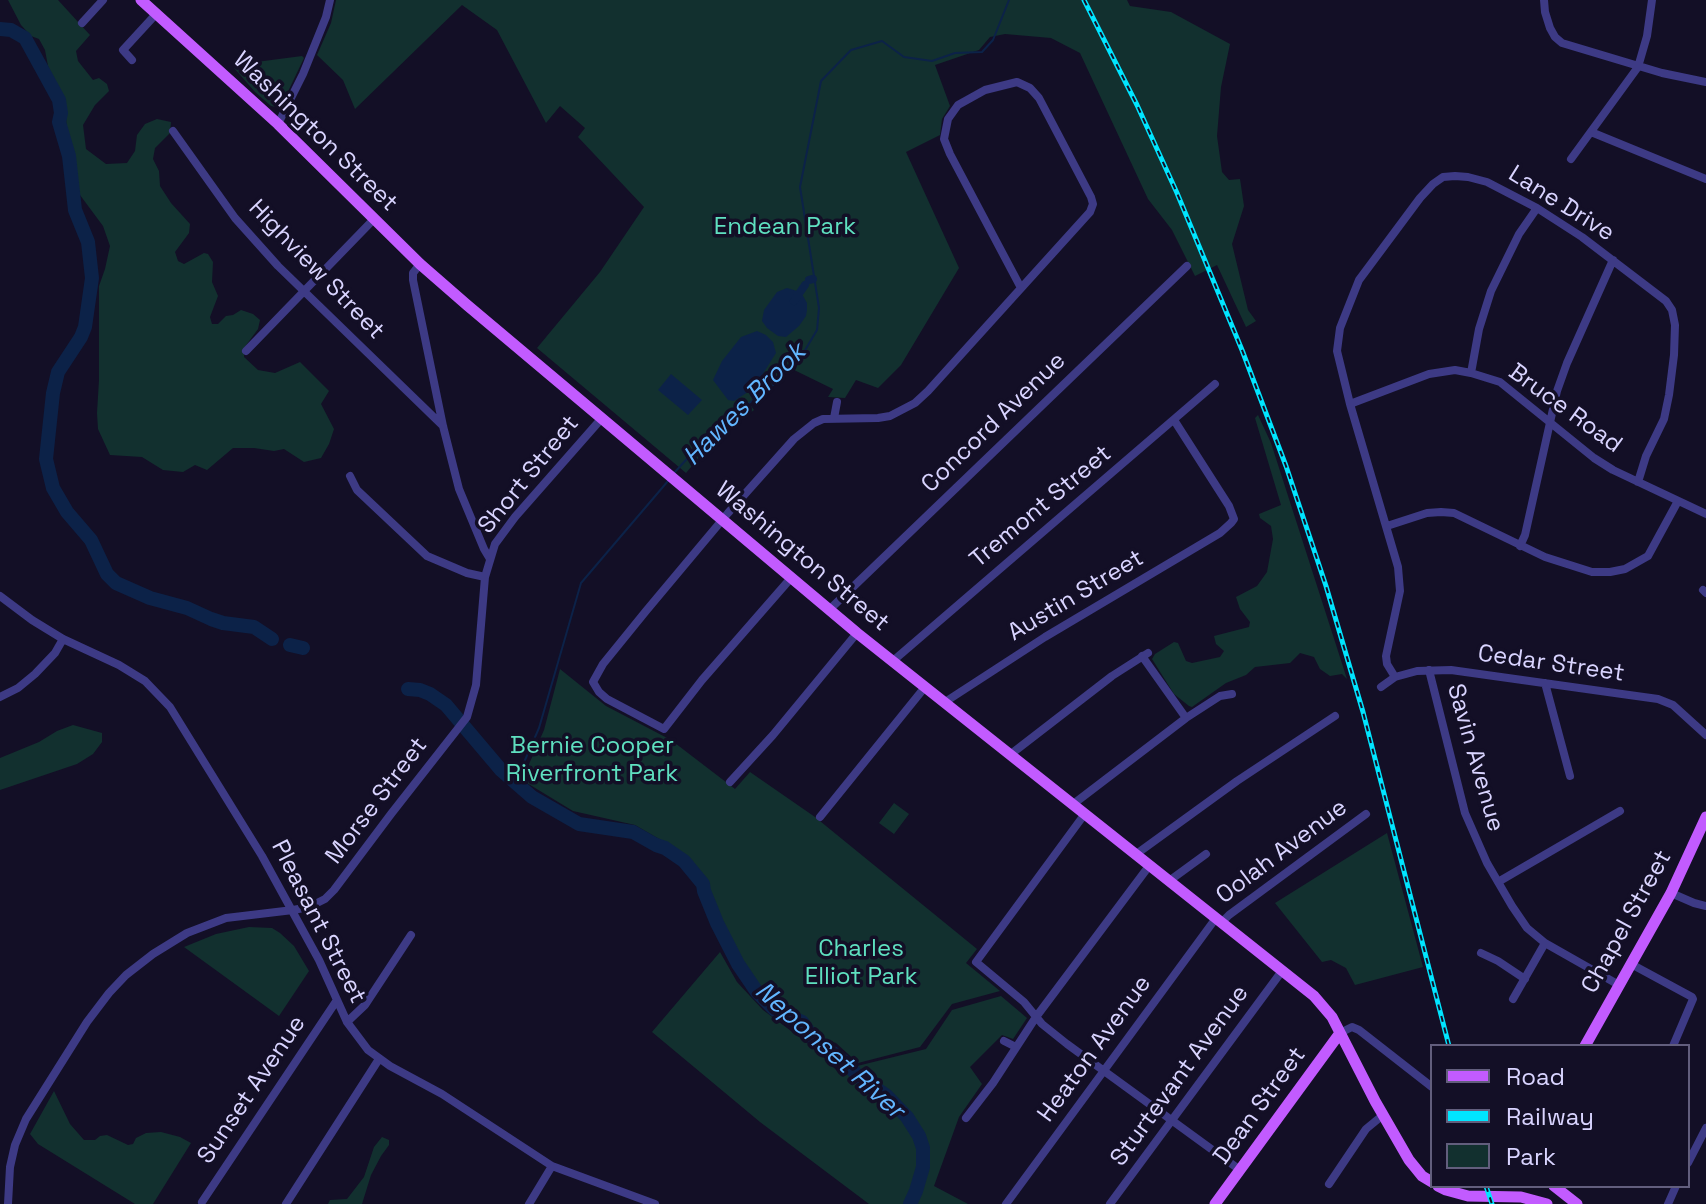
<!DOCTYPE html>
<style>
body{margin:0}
#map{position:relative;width:1706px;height:1204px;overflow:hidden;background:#130f26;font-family:"Space Grotesk",sans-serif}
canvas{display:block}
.legend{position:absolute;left:1430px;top:1044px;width:260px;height:144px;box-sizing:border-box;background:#130f26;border:2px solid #625e7d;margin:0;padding:10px 14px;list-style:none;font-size:24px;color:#d9d4ff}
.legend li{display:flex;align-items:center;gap:16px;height:40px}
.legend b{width:40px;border:2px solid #625e7d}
</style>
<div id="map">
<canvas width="1706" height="1204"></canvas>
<ul class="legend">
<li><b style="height:10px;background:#c25bff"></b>Road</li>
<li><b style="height:10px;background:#00e5ff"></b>Railway</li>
<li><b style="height:22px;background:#12302f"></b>Park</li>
</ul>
</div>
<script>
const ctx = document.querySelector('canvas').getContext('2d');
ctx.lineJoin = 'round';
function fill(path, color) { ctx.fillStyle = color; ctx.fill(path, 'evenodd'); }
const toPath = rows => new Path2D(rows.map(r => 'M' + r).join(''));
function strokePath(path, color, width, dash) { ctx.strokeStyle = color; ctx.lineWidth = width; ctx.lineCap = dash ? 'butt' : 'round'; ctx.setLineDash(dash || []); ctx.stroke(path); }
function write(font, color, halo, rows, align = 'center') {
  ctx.font = font + ' "Space Grotesk",sans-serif'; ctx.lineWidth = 7; ctx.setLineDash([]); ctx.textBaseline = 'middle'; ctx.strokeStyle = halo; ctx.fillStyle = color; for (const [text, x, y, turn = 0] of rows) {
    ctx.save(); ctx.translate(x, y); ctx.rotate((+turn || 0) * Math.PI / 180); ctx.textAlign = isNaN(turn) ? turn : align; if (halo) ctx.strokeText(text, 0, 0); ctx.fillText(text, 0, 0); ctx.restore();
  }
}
const green = toPath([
 [8,0,58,0,90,35,76,51,78,61,93,80,99,78,107,84,109,91,95,105,83,125,86,149,106,164,127,163,135,151,137,135,145,124,157,119,171,122,170,133,155,148,153,159,159,171,160,186,171,203,190,224,189,233,175,252,178,261,184,264,204,253,208,254,213,262,212,282,218,296,210,317,212,324,218,324,226,316,233,315,241,310,253,314,260,320,258,329,244,348,244,357,258,370,275,373,300,362,329,391,321,404,334,429,329,444,321,458,304,462,284,449,274,451,254,448,233,448,207,470,195,465,183,472,163,470,142,457,110,455,98,429,97,413,99,380,99,286,105,269,110,246,103,226,80,195,67,132,65,106,48,66,45,50,39,39,31,36,21,25],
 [336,0,1127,0,1130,6,1171,12,1230,44,1221,87,1217,136,1222,172,1229,180,1240,179,1244,206,1232,244,1248,310,1256,321,1246,327,1217,265,1195,276,1172,230,1148,199,1080,53,1051,38,1005,34,990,37,979,50,935,65,950,106,942,119,940,135,906,152,959,268,901,365,878,388,856,380,845,398,828,397,833,389,790,368,767,393,749,403,754,410,719,437,717,436,686,473,537,348,600,272,644,207,578,137,585,128,560,106,546,123,497,30,462,5,355,109,343,80,317,55,331,23],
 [302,56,304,58,284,100,276,107,271,106,255,92,234,68,241,64],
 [1258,415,1271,443,1347,679,1342,674,1330,676,1320,669,1314,657,1300,653,1290,663,1255,667,1246,675,1226,683,1192,707,1189,706,1174,694,1152,659,1155,654,1174,642,1178,643,1186,661,1192,663,1220,657,1224,651,1216,644,1214,636,1249,627,1250,622,1240,609,1236,597,1257,586,1267,572,1273,539,1271,526,1260,518,1259,514,1281,505,1255,418],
 [560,669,606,706,671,740,735,789,750,772,815,817,977,949,966,963,1000,991,952,1004,920,1047,858,1063,836,1043,823,1039,809,1029,790,1009,760,991,725,930,706,879,685,854,635,825,573,811,522,780,544,730],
 [73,725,102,733,102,742,93,754,77,764,0,790,0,758,39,742,57,731],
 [894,803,909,814,894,834,879,823],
 [1387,833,1423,967,1355,985,1346,968,1331,960,1322,962,1275,903],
 [249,927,272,928,280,933,294,946,309,971,279,1016,184,947,216,934],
 [720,952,737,982,763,1010,819,1052,837,1071,926,1049,952,1010,1001,996,1027,1018,1013,1039,1002,1035,970,1067,982,1084,959,1117,934,1186,968,1204,869,1204,760,1122,652,1032],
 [54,1091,70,1124,84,1140,95,1140,100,1136,107,1135,128,1145,133,1144,136,1138,146,1133,161,1132,180,1137,191,1143,153,1204,135,1204,38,1144,30,1134],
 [382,1137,389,1140,389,1145,381,1156,371,1175,362,1204,328,1204,330,1200,347,1199,364,1177,374,1147]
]);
const water = toPath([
 [787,288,797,291,803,296,807,303,807,310,806,316,799,326,786,337,778,336,767,328,762,321,764,310,777,292],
 [757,331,766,335,773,342,776,353,754,388,734,401,728,400,713,380,722,361,741,337],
 [671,374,702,400,688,415,658,390]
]);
const stream = toPath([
 [674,473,718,425,769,389,801,357,817,330,819,308,800,187,821,81,851,50,882,41,904,57,932,61,955,53,982,52,993,40,1009,0],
 [515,783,539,728,581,583,668,481]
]);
const canal = toPath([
 [809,280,813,279],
 [794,301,805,285]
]);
const river = toPath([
 [0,29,11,30,25,38,59,100,61,113,59,122,69,156,75,210,88,242,92,278,85,327,81,337,58,372,53,393,46,459,53,488,67,512,91,540,107,574,116,583,150,598,187,608,211,619,223,623,254,627,272,639],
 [290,645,303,648],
 [408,689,420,690,430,694,446,705,501,770,532,797,579,824,633,832,656,845,665,848,684,861,703,884,704,891,717,923,738,964,757,992,775,1010,802,1022,812,1037,846,1063,858,1076,887,1096,907,1117,919,1136,923,1148,923,1167,916,1191,910,1204]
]);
const minor = toPath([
 [1544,0,1545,12,1550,28,1555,37,1562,43,1662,73,1706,82],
 [82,23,103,0],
 [132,60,123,50,157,13],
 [278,124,303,74,326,17,330,0],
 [173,131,235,218,278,266,443,426],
 [1591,132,1706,179],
 [1571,159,1638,67,1647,36,1652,0],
 [420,264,413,273,413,280,443,426,459,489,484,549,490,559],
 [246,351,374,219],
 [1471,373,1479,329,1491,291,1519,234,1537,208],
 [1350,404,1429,374,1455,370,1471,373,1500,382,1594,458,1613,470,1706,514],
 [834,418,837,402],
 [350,476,357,490,427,556,467,573,485,577],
 [1387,526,1427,513,1441,512,1454,513,1545,557,1592,572,1610,572,1625,569,1648,556,1678,501],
 [1520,546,1525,535,1557,391,1567,363,1613,260],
 [791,578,702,680,664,729,607,699,599,692,593,682,603,664,646,611,728,513,794,439,814,423,823,419,878,418,890,416,915,403,928,391,1090,212,1093,204,1091,197,1039,98,1030,88,1017,82,985,90,958,105,948,119,944,139,950,154,1021,288],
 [1703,590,1706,593],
 [0,596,32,620,63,639,119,665,145,681,170,707,262,856,319,960,347,1022,368,1050,390,1066,442,1094,552,1166,655,1204],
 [829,610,1187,266],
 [1142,656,1186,718],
 [894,660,1215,384],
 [1429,670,1465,813,1487,863,1512,906,1527,928,1545,943,1619,985],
 [1395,677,1387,664,1386,656,1400,591,1398,567,1350,404,1337,351,1340,328,1359,280,1420,198,1433,184,1443,177,1455,176,1468,177,1487,182,1537,208,1582,237,1666,301,1672,310,1675,325,1674,355,1669,395,1664,419,1646,456,1638,482],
 [1545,683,1570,776],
 [1381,687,1395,677,1417,671,1451,670,1622,694,1658,699,1673,705,1706,735],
 [0,697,18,688,35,674,55,653,63,639],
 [945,702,1045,637,1220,533,1231,523,1234,519,1229,506,1174,420],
 [1011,754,1112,676,1148,653],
 [730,782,773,735,857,633],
 [1072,805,1186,718,1220,696,1232,694],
 [1084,815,976,962,1024,1002,1042,1024,1067,1044,1240,1170],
 [820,817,925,687],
 [1135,855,1237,781,1335,716],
 [1169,881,1206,854],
 [1498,882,1620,811],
 [1671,893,1694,903,1706,906],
 [1222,922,1229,915,1366,814],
 [1481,953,1498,961,1525,979],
 [1631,964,1692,997,1693,999,1673,1046],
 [1513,999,1545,943],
 [347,1022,365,1005,411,935],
 [1340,1033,1352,1027,1359,1030,1432,1087],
 [1004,1041,1016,1047],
 [966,1118,993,1083,1036,1017,1149,866],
 [1688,1163,1706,1128],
 [1329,1184,1366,1129,1383,1115],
 [202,1202,337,1000],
 [8,1204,10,1167,15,1145,26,1119,87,1022,109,993,126,975,153,954,187,933,226,918,293,910,309,907,325,899,334,890,391,814,467,717,476,685,485,577,495,544,515,517,602,418],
 [286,1204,379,1059],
 [529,1204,552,1166],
 [1006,1204,1216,918],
 [1110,1204,1282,971],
 [1668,1204,1676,1186]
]);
const major = toPath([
 [141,0,278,124,420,264,467,305,857,633,1314,996,1332,1017,1375,1101,1409,1160,1422,1176,1432,1182],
 [1585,1046,1671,893,1706,817],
 [1438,1186,1446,1190,1468,1196,1521,1197,1547,1204],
 [1554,1186,1577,1204],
 [1215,1204,1340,1033]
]);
const rail = toPath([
 [1084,0,1137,105,1177,193,1242,350,1286,466,1326,586,1363,712,1449,1046],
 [1486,1186,1492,1204]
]);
const streetNames = [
 ["Washington Street",315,132,44],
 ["Lane Drive",1561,204,32],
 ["Highview Street",316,270,46],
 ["Bruce Road",1565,409,36],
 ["Concord Avenue",994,423,-44],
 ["Short Street",529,475,-51],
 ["Tremont Street",1041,507,-40],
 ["Washington Street",802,557,40],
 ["Austin Street",1076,596,-31],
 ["Cedar Street",1551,664,8],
 ["Savin Avenue",1475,758,74],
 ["Morse Street",377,801,-53],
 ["Oolah Avenue",1282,852,-37],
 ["Pleasant Street",318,922,63],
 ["Chapel Street",1627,922,-61],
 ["Heaton Avenue",1095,1049,-54],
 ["Sturtevant Avenue",1180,1076,-54],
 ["Sunset Avenue",252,1090,-56],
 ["Dean Street",1260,1106,-54]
];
const parkNames = [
 ["Endean Park",785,227],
 ["Bernie Cooper",592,746],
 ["Riverfront Park",592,774],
 ["Charles",861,949],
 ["Elliot Park",861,977]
];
const waterNames = [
 ["Hawes Brook",745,405,-45],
 ["Neponset River",829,1051,42]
];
fill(green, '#12302f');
fill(water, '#0c2248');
strokePath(stream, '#0c2248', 2);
strokePath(canal, '#0c2248', 8);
strokePath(river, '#0c2248', 14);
strokePath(minor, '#3d3a85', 8);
strokePath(major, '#c25bff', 11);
strokePath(rail, '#00e5ff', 5);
strokePath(rail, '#130f26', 2, [6]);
write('24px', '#d9d4ff', '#130f26', streetNames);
write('24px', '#5fe0c0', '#130f26', parkNames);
write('italic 26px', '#62b6ff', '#130f26', waterNames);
</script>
